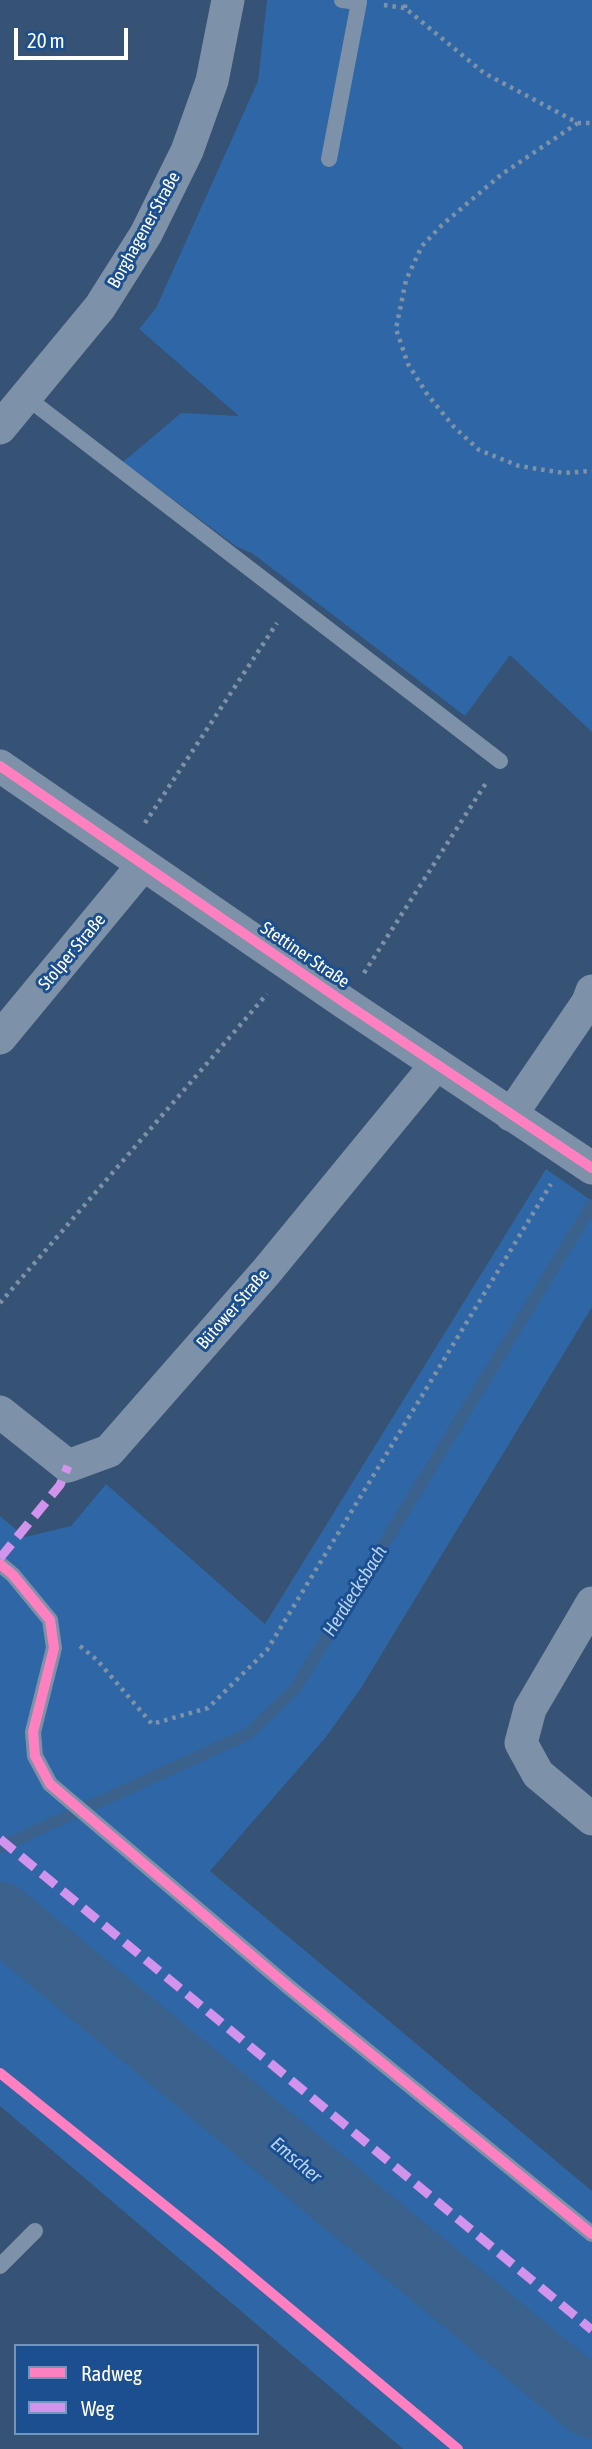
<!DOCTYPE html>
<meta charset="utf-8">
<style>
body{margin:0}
#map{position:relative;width:592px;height:2449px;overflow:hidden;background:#365274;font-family:"Asap Condensed",sans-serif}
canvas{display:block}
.legend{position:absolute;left:14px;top:2344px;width:245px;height:91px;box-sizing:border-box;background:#1b4f8f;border:2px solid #7695bc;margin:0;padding:9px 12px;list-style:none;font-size:21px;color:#fff}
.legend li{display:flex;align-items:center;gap:14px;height:35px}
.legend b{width:35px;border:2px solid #7695bc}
.scale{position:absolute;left:14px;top:28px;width:114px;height:32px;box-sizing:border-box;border:4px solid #fff;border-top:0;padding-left:9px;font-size:21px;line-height:24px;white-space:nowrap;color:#fff;-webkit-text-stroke:5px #1b4f8f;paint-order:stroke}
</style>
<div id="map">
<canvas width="592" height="2449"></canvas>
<ul class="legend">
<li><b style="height:9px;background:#ff80c0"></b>Radweg</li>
<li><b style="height:9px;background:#d193ec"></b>Weg</li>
</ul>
<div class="scale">20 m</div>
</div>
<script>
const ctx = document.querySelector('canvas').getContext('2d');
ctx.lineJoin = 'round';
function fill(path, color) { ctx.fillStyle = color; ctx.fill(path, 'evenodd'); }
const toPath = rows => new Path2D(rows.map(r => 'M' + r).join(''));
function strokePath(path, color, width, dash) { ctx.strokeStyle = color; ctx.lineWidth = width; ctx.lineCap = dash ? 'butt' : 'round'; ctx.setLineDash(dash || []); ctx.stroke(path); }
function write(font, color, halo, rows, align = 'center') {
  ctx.font = font + ' "Asap Condensed",sans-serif'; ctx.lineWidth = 6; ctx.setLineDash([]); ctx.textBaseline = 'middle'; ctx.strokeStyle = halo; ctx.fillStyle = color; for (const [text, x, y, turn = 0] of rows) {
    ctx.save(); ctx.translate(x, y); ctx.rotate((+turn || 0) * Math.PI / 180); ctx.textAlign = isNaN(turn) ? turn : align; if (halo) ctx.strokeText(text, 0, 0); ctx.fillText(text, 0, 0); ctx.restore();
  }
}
const green = toPath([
 [267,0,592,0,592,732,510,655,465,716,252,553,237,547,123,462,181,413,239,416,139,329,156,308,258,81],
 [546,1169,592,1201,592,1307,361,1688,326,1737,210,1871,592,2191,592,2449,403,2449,0,2106,0,1516,25,1537,71,1526,106,1484,265,1624]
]);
const stream = toPath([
 [0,1847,248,1734,295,1689,592,1205]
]);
const river = toPath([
 [0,1916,592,2405]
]);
const path = toPath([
 [384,5,405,8,484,73,578,123,592,123],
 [405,8,405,0],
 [578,123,502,174,442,225,422,246,406,280,396,329,408,364,427,394,454,427,479,450,519,466,564,473,592,471],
 [145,823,277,623],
 [364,973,486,783],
 [0,1303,267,994],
 [80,1646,97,1660,152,1724,208,1708,267,1650,551,1184]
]);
const service = toPath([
 [329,159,359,2,342,0],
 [26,397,500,761],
 [0,1564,13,1575,50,1620,54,1648,33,1732,35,1756,50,1784,290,1988,592,2234],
 [0,2266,35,2231]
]);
const minor = toPath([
 [0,428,100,307,146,234,187,151,212,81,228,0],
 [0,766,345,1003,592,1168],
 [0,1038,143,865],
 [511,1115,588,1002,592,991],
 [0,1412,68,1466,109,1451,266,1272,436,1065],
 [592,1603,530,1709,521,1743,538,1774,592,1819]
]);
const quiet = toPath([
 [0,1558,60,1485,68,1466],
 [0,1839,592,2330]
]);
const cycleway = toPath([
 [0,766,345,1003,592,1168],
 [0,1564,13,1575,50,1620,54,1648,33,1732,35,1756,50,1784,290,1988,592,2234],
 [0,2073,220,2250,458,2449]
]);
const streetNames = [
 ["Borghagener Straße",144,230,-61],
 ["Stolper Straße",72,952,-50],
 ["Stettiner Straße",305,955,34],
 ["Bütower Straße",233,1309,-49]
];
const waterNames = [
 ["Herdiecksbach",355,1591,-58],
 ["Emscher",296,2160,40]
];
fill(green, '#2f66a5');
strokePath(stream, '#3b618d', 12);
strokePath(river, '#3b618d', 68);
strokePath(path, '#7d92a8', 4.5, [3.5, 5]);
strokePath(service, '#7d92a8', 16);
strokePath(minor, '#7d92a8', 33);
strokePath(quiet, '#d193ec', 9, [18, 9]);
strokePath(cycleway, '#ff80c0', 10);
write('18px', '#fff', '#1b4f8f', streetNames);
write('italic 19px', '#b5d3f5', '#1b4f8f', waterNames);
</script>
